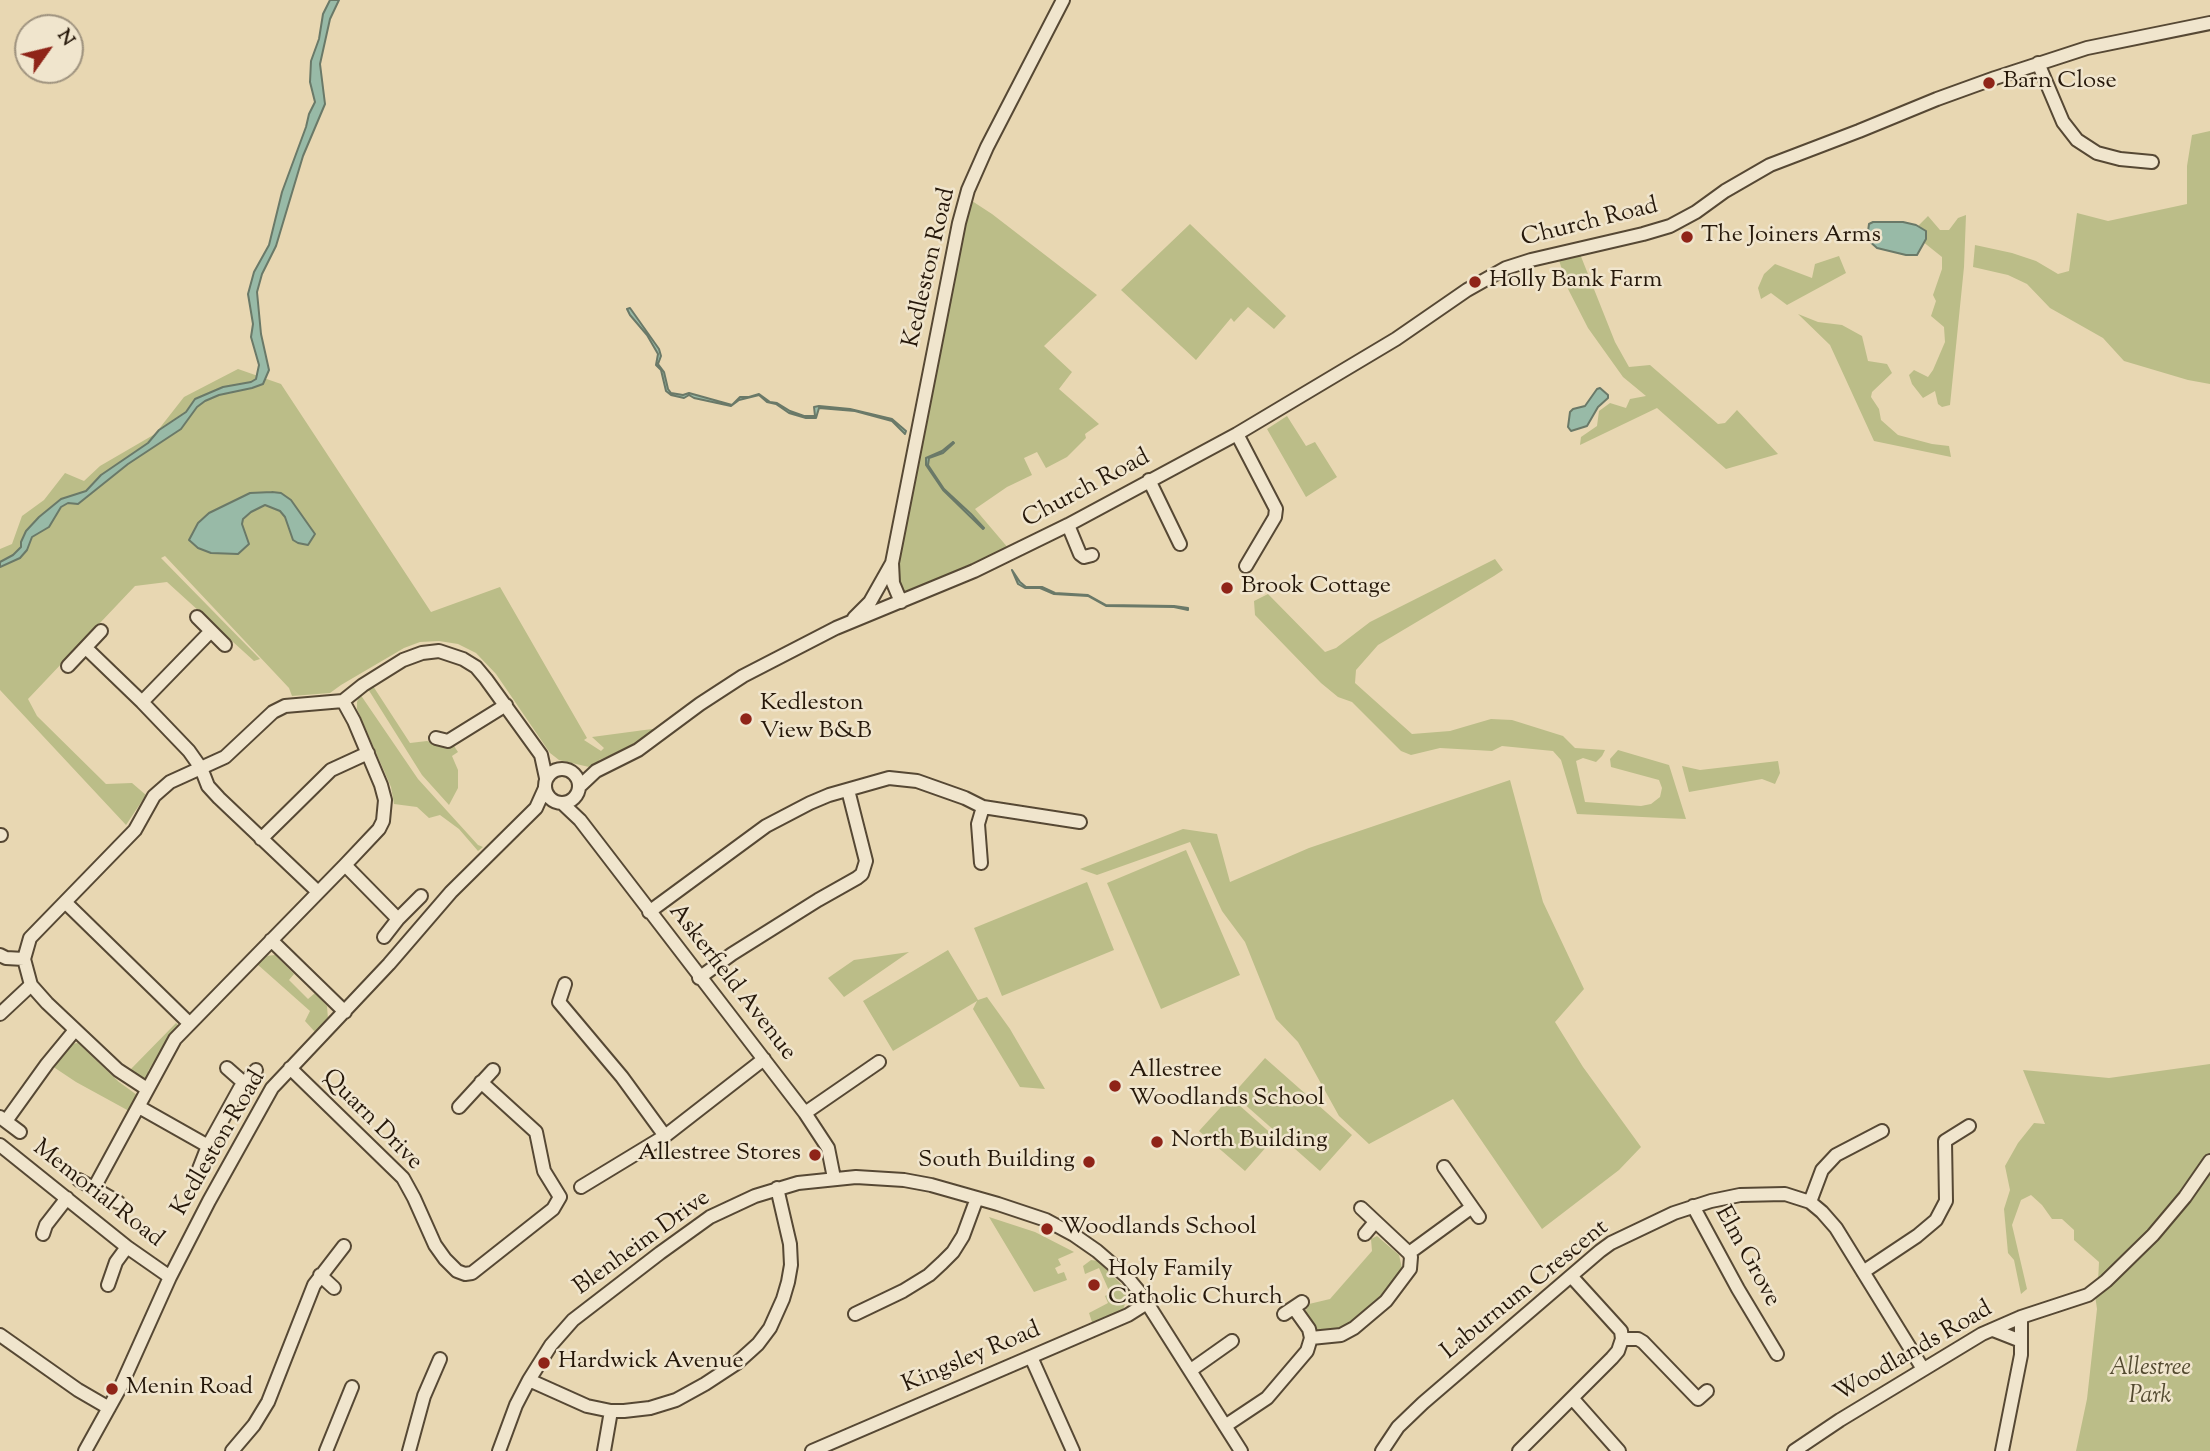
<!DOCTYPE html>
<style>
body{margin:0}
#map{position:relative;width:2210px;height:1451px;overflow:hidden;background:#e8d7b2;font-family:"Sorts Mill Goudy",serif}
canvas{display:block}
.north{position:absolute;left:14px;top:14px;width:70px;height:70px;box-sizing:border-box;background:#f0e5cd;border:2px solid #9f937f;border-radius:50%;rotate:56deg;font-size:19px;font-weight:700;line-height:28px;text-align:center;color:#26180a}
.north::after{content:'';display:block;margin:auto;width:24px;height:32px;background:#8f2418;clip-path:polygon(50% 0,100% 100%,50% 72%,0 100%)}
</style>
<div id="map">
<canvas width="2210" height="1451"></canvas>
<div class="north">N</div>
</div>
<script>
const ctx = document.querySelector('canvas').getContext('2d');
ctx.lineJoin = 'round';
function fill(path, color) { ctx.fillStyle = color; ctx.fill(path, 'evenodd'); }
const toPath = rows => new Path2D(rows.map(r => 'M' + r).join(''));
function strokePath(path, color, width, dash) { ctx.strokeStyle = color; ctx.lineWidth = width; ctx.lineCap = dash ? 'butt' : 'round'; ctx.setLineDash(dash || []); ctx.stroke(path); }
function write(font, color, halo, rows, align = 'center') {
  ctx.font = font + ' "Sorts Mill Goudy",serif'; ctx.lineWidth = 5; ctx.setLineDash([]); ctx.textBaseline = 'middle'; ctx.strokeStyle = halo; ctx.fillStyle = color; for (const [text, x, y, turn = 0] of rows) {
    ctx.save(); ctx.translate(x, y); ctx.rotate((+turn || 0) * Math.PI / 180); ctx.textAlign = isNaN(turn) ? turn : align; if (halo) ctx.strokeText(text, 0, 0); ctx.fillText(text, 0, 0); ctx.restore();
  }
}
const green = toPath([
 [2210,131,2210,384,2188,380,2124,361,2103,338,2050,308,2027,284,2008,275,1973,267,1975,245,2012,253,2036,261,2058,274,2069,271,2077,213,2108,221,2187,204,2187,166,2192,135],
 [969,199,992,214,1097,295,1044,346,1072,372,1059,389,1099,424,1085,434,1086,438,1067,457,1046,468,1037,452,1024,458,1032,475,1007,487,975,509,1009,549,908,592,902,591,897,585,895,566],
 [1966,215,1964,267,1950,405,1942,407,1938,404,1935,391,1923,398,1912,384,1909,375,1914,370,1928,377,1933,370,1945,342,1944,327,1931,316,1936,301,1933,295,1942,269,1942,257,1917,237,1918,226,1928,216,1940,230,1949,230,1958,218],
 [1190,224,1286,316,1274,329,1248,307,1234,322,1231,318,1196,360,1121,290],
 [1580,254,1615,342,1629,367,1650,365,1718,424,1725,423,1737,410,1778,454,1726,469,1657,408,1580,445,1581,437,1597,426,1599,411,1610,403,1626,408,1630,399,1646,396,1623,377,1588,328,1567,287,1559,260],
 [1839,256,1846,273,1787,305,1771,293,1761,299,1758,288,1764,274,1775,264,1812,278,1815,264],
 [1798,314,1818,322,1842,325,1862,336,1868,361,1887,364,1892,373,1872,392,1871,397,1879,409,1881,420,1898,435,1932,444,1949,446,1951,457,1874,441,1830,345],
 [238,369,281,384,431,612,500,587,587,738,584,740,601,751,604,748,592,737,652,729,656,732,622,754,616,753,599,760,597,764,589,767,559,760,550,753,496,674,476,653,458,644,439,641,420,642,404,648,341,685,330,693,292,696,289,688,165,556,161,558,260,659,254,661,167,582,135,586,28,699,37,716,106,784,132,783,146,795,126,825,0,690,0,549,12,544,22,516,44,500,65,473,84,481,100,466,155,434,184,397],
 [1287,416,1306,446,1315,442,1337,477,1306,497,1267,429],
 [1495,559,1503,570,1494,576,1378,645,1356,670,1355,683,1412,734,1450,731,1491,719,1512,720,1563,736,1575,748,1605,750,1602,756,1596,762,1583,758,1576,761,1585,802,1641,806,1651,804,1660,797,1662,788,1659,780,1611,767,1610,759,1618,750,1669,765,1686,819,1577,814,1561,760,1553,751,1502,746,1492,751,1440,748,1411,755,1401,751,1352,702,1338,697,1321,683,1255,615,1254,601,1268,594,1325,652,1336,648,1370,622],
 [373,686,410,743,427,741,444,746,454,746,458,752,452,756,458,770,458,788,449,805,422,775,368,689],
 [360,694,418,779,478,845,483,847,478,851,459,829,440,815,429,818,417,807,394,804,391,787,357,709,357,702],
 [1778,761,1780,773,1775,784,1762,779,1689,792,1682,766,1700,770],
 [1510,780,1543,902,1584,989,1555,1022,1583,1067,1641,1147,1619,1170,1542,1229,1453,1099,1369,1144,1339,1116,1298,1042,1276,1019,1245,942,1222,911,1190,842,1097,875,1080,869,1183,829,1217,834,1230,882,1309,848],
 [1186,850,1240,975,1161,1009,1107,883],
 [1087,882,1114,950,1002,996,974,928],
 [948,950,978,1000,987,997,1010,1029,1045,1089,1020,1087,973,1009,977,1001,893,1051,863,1001],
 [909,952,844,997,828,978,854,960],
 [275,955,294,974,289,980,308,999,315,993,327,1006,328,1019,315,1032,305,1021,310,1011,257,964,266,956],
 [176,1023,179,1026,162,1053,159,1054,148,1071,150,1076,143,1080,131,1075,130,1070],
 [78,1043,119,1082,137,1095,129,1111,76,1082,52,1066,69,1044],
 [1265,1058,1352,1135,1320,1171,1233,1094],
 [2210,1064,2210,1154,2170,1211,2098,1282,2099,1262,2074,1240,2074,1230,2062,1219,2052,1219,2042,1205,2031,1195,2021,1200,2012,1225,2027,1289,2021,1294,2014,1260,2008,1253,2004,1209,2010,1190,2005,1166,2018,1143,2034,1123,2045,1124,2023,1070,2109,1078],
 [1230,1097,1275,1137,1245,1171,1199,1131],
 [2210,1173,2210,1451,2076,1451,2087,1399,2097,1309,2095,1295,2175,1215],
 [989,1217,1035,1232,1074,1252,1058,1259,1061,1265,1055,1268,1058,1274,1064,1272,1067,1280,1034,1292],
 [1377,1236,1399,1255,1402,1268,1397,1280,1357,1320,1340,1329,1317,1331,1307,1315,1306,1310,1309,1304,1330,1299,1372,1251,1371,1239],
 [1091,1260,1098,1261,1129,1292,1122,1313,1093,1325,1089,1313,1108,1303,1105,1296,1110,1293,1099,1268,1085,1274,1083,1266]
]);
const water = toPath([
 [330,0,339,0,330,19,320,64,325,104,303,156,276,246,262,274,257,292,261,334,269,370,263,384,252,388,219,395,205,401,197,407,181,429,128,464,78,504,68,503,61,507,49,527,32,537,27,550,20,558,0,567,0,562,13,555,21,547,21,542,26,531,39,517,61,499,86,491,101,475,148,443,159,430,186,412,195,399,223,387,251,382,256,379,259,365,251,337,253,324,248,294,254,272,269,245,282,192,306,127,309,114,315,102,310,82,311,61,319,39,323,14,330,0],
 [1873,222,1903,222,1916,225,1926,231,1926,239,1917,255,1906,255,1877,248,1867,239,1869,224,1873,222],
 [630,308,659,349,661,356,658,364,664,372,668,389,671,393,683,395,689,393,732,405,740,397,749,397,759,394,770,402,777,403,790,411,804,416,815,416,814,407,819,406,850,409,892,419,906,431,905,434,892,421,855,411,819,408,816,418,806,418,789,413,776,404,767,402,759,395,739,400,731,406,694,398,689,395,684,398,671,395,666,391,661,370,656,365,658,354,647,335,630,315,627,309,630,308],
 [1600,388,1608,395,1608,398,1598,407,1587,426,1571,431,1568,427,1570,412,1573,409,1585,406,1597,389,1600,388],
 [953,442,954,443,943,453,929,458,928,465,944,489,971,514,984,528,983,529,943,490,926,465,926,458,942,451,953,442],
 [272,492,281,493,291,500,315,534,308,545,298,543,293,540,285,517,280,511,265,505,251,512,243,519,242,524,249,544,238,554,211,553,198,548,189,540,198,523,209,513,250,493,272,492],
 [1012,570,1020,582,1026,587,1042,587,1055,593,1088,595,1106,605,1174,606,1188,608,1188,610,1174,607,1106,606,1088,596,1054,594,1040,588,1025,588,1018,584,1012,570]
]);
const minor = toPath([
 [2038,63,2063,122,2077,140,2097,153,2120,159,2152,162],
 [1237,434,1276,509,1275,517,1246,566],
 [1149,480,1180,544],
 [1068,525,1080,554,1084,557,1092,555],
 [892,563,893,583,901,602],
 [197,617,225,645],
 [854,618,870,602,892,563,959,223,968,190,987,147,1063,0],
 [86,648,142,702,189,751,201,768,208,786,219,798,318,892],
 [68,666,101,631],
 [142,702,211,631],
 [436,738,448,741,506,705],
 '545 786a17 17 0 1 1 34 0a17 17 0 1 1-34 0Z',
 [579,787,596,771,638,750,700,704,743,676,836,628,974,571,1068,525,1237,434,1396,339,1467,290,1506,268,1531,260,1643,234,1670,226,1696,212,1725,191,1770,165,1859,131,1937,99,1995,78,2087,48,2210,23],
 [562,803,580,820,805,1113,828,1148,834,1178],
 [0,835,1,835],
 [261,839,331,770,368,753],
 [981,863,978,824,983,807],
 [345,865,398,919],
 [65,902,189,1023],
 [649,912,766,826,810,803,829,795,889,778,917,781,965,798,983,807,1080,822],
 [384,937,398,919,421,896],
 [271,940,345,1012],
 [0,955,6,958,24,959],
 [699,978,732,954,818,900,857,878,862,874,866,861,848,790],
 [565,984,559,1002,622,1077,665,1136],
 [0,1014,31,985],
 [227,1068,244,1083],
 [290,1068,403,1178,414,1198,435,1245,445,1259,457,1271,465,1274,472,1273,553,1209,560,1197,544,1171,536,1132,481,1082],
 [147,1089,118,1070,47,1003,31,985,24,959,30,938,135,830,154,796,170,782,225,757,273,712,285,706,343,701,363,685,403,660,422,653,439,651,463,659,476,667,486,679,541,755,546,778],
 [139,1107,208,1146],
 [459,1107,493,1070],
 [805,1113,879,1062],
 [0,1117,20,1132],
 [6,1121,47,1064,75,1030],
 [0,1145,127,1247,170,1277],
 [1444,1167,1479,1217],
 [199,1169,208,1146,240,1088,256,1070],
 [79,1180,118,1202],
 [581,1187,665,1136,764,1059],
 [94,1188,175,1039,345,865,379,829,383,821,385,800,381,785,354,721,343,701],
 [1810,1202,1822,1170,1836,1155,1882,1131],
 [1693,1206,1738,1289,1777,1354],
 [43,1234,46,1225,67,1198],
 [1365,1234,1375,1222],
 [1409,1253,1472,1207],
 [1863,1272,1917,1236,1936,1220,1946,1201,1945,1141,1969,1126],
 [320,1275,334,1288],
 [108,1285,116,1262,127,1247],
 [855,1314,903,1291,929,1275,942,1263,953,1252,963,1236,977,1198],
 [1284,1314,1302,1302],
 [1993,1330,2021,1341],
 [0,1335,78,1390,109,1408],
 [1311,1338,1341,1335,1354,1328,1386,1301,1410,1269,1411,1257,1409,1253,1361,1208],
 [1622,1339,1638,1339,1643,1342,1698,1399,1707,1391],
 [1031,1357,1073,1451],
 [1191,1370,1232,1341],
 [529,1380,587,1406,611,1411,624,1411,650,1408,676,1400,705,1384,737,1363,758,1344,770,1328,783,1299,788,1282,791,1265,790,1244,777,1188],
 [1572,1398,1619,1451],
 [1225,1426,1267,1398,1307,1351,1311,1338,1309,1329,1294,1308],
 [85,1451,121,1386,170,1277,209,1201,272,1088,389,964,451,892,536,808,545,788],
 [232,1451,254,1425,268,1402,314,1285,344,1246],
 [326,1451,352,1387],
 [409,1451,424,1396,440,1359],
 [499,1451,516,1405,529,1380,551,1345,573,1320,660,1253,710,1217,755,1196,798,1183,856,1177,904,1180,931,1185,998,1204,1046,1220,1074,1235,1097,1251,1127,1277,1142,1295,1241,1451],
 [604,1451,611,1411],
 [812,1451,1128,1315,1147,1303],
 [1382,1451,1398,1427,1423,1403,1600,1251,1611,1243,1674,1213,1711,1201,1740,1195,1785,1194,1810,1202,1822,1212,1836,1228,1923,1369],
 [1519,1451,1612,1358,1618,1351,1622,1339,1621,1331,1571,1276],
 [1794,1451,1840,1420,1982,1334,2021,1317,2088,1295,2106,1281,2153,1235,2185,1197,2210,1161],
 [2002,1451,2021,1355,2021,1317]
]);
const markers = [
 [1989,83,7,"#8f2418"],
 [1687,237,7,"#8f2418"],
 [1475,282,7,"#8f2418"],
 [1227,588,7,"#8f2418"],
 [746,719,7,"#8f2418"],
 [1115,1086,7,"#8f2418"],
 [1157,1142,7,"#8f2418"],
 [815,1155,7,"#8f2418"],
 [1089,1162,7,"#8f2418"],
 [1047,1229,7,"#8f2418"],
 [1094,1285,7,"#8f2418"],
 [544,1363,7,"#8f2418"],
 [112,1389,7,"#8f2418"]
];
const poiNames = [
 ["Barn Close",2003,83],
 ["The Joiners Arms",1701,237],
 ["Holly Bank Farm",1489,282],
 ["Brook Cottage",1241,588],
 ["Kedleston",760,705],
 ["View B&B",760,733],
 ["Allestree",1129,1072],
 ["Woodlands School",1129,1100],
 ["North Building",1171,1142],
 ["Allestree Stores",801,1155,"right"],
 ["South Building",1075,1162,"right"],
 ["Woodlands School",1061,1229],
 ["Holy Family",1108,1271],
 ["Catholic Church",1108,1299],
 ["Hardwick Avenue",558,1363],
 ["Menin Road",126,1389]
];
const streetNames = [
 ["Church Road",1590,224,-14],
 ["Kedleston Road",931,268,-77],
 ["Church Road",1087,490,-28],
 ["Askerfield Avenue",731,983,52],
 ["Quarn Drive",371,1121,45],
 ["Kedleston Road",220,1144,-60],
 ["Memorial Road",97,1195,38],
 ["Blenheim Drive",643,1244,-36],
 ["Elm Grove",1746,1257,61],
 ["Laburnum Crescent",1526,1291,-39],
 ["Woodlands Road",1914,1353,-30],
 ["Kingsley Road",972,1359,-23]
];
const parkNames = [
 ["Allestree",2150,1370],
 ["Park",2150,1398]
];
fill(green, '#bbbd88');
fill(water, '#98baa7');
strokePath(water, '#6a7968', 2);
strokePath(minor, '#564834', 16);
strokePath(minor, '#f0e5cd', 12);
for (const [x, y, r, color] of markers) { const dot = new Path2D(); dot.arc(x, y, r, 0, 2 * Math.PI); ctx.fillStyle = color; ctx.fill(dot); strokePath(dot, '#f0e5cd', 2.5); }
write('24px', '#26180a', '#f0e5cd', poiNames, 'left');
write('24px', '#26180a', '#f0e5cd', streetNames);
write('italic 24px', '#534a30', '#f0e5cd', parkNames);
</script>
